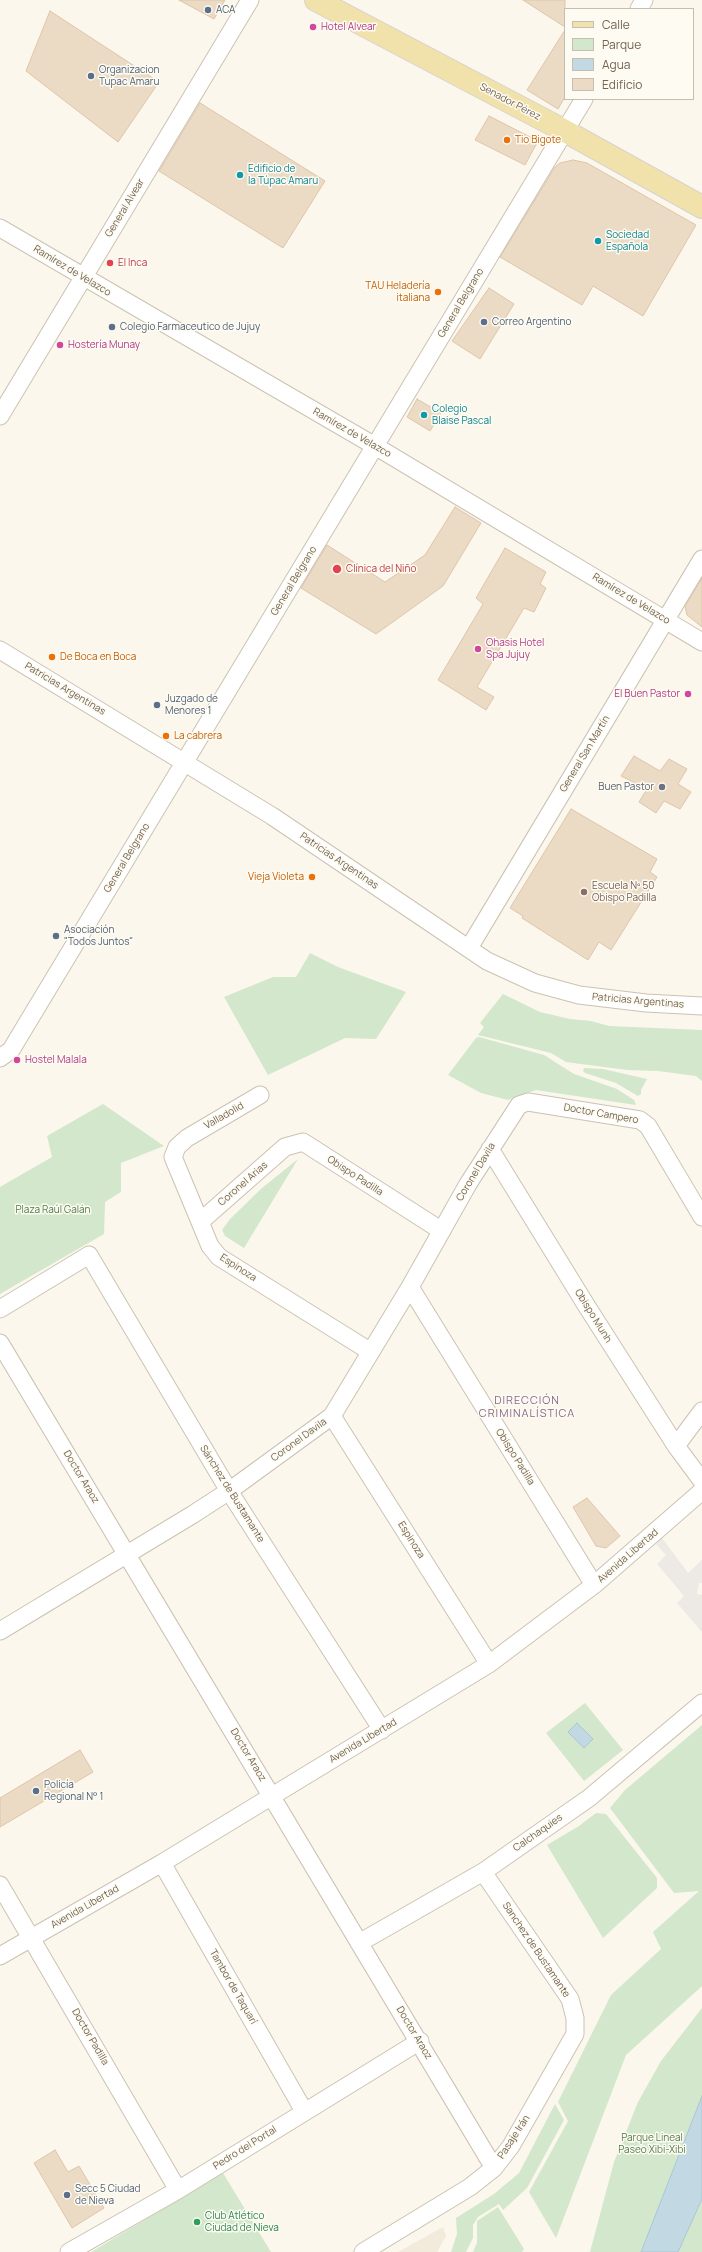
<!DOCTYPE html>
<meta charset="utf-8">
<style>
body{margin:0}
#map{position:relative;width:702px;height:2252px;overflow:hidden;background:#fbf7ec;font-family:Manrope,sans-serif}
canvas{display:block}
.legend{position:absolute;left:564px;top:8px;width:130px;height:92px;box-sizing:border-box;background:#fdfbf2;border:1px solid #c6beb2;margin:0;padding:5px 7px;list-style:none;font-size:12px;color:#736351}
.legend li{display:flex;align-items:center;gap:8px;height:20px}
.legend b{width:20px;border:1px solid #c6beb2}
</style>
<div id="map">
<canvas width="702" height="2252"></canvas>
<ul class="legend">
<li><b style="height:5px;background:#f1e2ac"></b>Calle</li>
<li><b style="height:11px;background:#d2e7cb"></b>Parque</li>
<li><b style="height:11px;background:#c2d9e3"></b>Agua</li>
<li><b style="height:11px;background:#ebdac4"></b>Edificio</li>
</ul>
</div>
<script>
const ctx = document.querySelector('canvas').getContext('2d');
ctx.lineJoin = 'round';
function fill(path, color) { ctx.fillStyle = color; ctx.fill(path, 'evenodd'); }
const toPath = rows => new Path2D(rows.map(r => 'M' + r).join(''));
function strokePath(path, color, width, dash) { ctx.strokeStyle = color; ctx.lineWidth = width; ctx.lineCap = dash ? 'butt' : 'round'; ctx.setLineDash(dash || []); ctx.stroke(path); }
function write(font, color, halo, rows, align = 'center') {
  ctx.font = font + ' Manrope,sans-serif'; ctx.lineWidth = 3; ctx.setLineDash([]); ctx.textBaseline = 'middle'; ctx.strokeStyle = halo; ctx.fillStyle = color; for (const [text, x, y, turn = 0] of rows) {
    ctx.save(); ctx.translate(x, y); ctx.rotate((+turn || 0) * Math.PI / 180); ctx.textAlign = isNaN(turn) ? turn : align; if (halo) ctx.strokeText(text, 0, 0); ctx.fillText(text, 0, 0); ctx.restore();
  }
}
const residential = toPath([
 [443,2227,446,2236,437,2252,398,2252]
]);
const industrial = toPath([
 [662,1538,688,1573,702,1560,702,1583,699,1583,697,1594,702,1595,702,1632,677,1603,684,1596,657,1564,666,1555,656,1544]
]);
const green = toPath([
 [310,953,338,967,406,992,376,1039,345,1038,268,1075,224,997,273,977,296,977],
 [503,994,540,1012,570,1019,591,1021,609,1026,702,1030,702,1081,696,1076,658,1071,627,1070,566,1062,551,1053,478,1035,484,1027,480,1023],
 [479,1037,544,1055,574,1074,617,1089,634,1100,636,1105,536,1090,508,1100,481,1093,448,1075,476,1038],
 [584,1068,603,1069,647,1079,641,1090,641,1094,638,1096,616,1083,585,1073,583,1071],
 [103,1104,164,1146,121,1163,121,1192,105,1202,104,1234,0,1294,0,1187,52,1157,47,1136],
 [298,1159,244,1248,225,1236,222,1230,230,1219,262,1188],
 [585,1703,623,1750,584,1781,546,1733],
 [702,1725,702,1986,626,2055,556,2238,529,2192,568,2121,558,2102,611,1995,661,1949,653,1932,699,1891,674,1893,610,1808,625,1790],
 [596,1813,606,1814,657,1878,657,1888,603,1938,547,1845,579,1826],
 [702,2008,702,2096,641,2252,590,2252,614,2162,638,2102,661,2061],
 [555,2104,564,2120,527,2188,503,2210,499,2204,478,2217,473,2225,473,2238,466,2252,451,2252,457,2234,456,2218,494,2194,519,2173],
 [223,2173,271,2252,91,2252],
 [702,2199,702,2252,678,2252],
 [498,2207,524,2249,522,2252,473,2252,477,2243,477,2221]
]);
const water = toPath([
 [577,1723,593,1739,584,1748,568,1732,577,1723],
 [702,2096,702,2199,678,2252,641,2252,702,2096]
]);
const building = toPath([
 [179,0,225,0,214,19,179,0],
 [523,0,565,0,565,27,523,0],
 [50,11,159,82,118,142,26,71,50,11],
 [565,30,565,97,558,109,527,90,565,30],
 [200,103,325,181,283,248,159,171,200,103],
 [489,116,538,141,525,165,475,140,489,116],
 [573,160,587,163,696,225,643,316,593,286,582,305,500,257,555,167,560,163,573,160],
 [489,288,514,304,480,359,452,341,489,288],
 [417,399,441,413,430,431,407,417,417,399],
 [455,507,481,523,443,586,376,634,301,588,327,545,385,582,425,555,455,507],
 [505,548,546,572,540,584,546,588,534,612,524,608,477,687,494,697,486,710,438,680,483,604,476,598,505,548],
 [702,578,702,627,687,615,685,606,702,578],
 [634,756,660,771,669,759,687,769,678,784,691,792,680,809,664,801,656,813,639,802,647,789,621,776,634,756],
 [571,809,657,859,650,872,657,877,611,950,599,942,588,960,522,918,523,916,510,908,571,809],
 [587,1498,620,1536,606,1548,596,1546,573,1507,587,1498],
 [80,1750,93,1772,0,1827,0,1798,80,1750],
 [55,2150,68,2172,79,2166,104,2208,72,2228,34,2163,55,2150]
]);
const minor = toPath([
 [639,9,644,0],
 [0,228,375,446,702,642],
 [0,416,250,0],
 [0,650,272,816,487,961,535,983,579,995,646,1003,702,1006],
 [469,948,702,559],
 [0,1058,11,1050,584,99],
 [260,1095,187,1138,177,1147,173,1157,210,1246,219,1257,371,1352],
 [490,1149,586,1305,676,1446,702,1481],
 [201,1221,285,1147,303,1142,442,1231],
 [410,1287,594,1585],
 [0,1309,89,1255,229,1491,382,1730],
 [0,1343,494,2168],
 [332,1416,489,1664],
 [676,1446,702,1411],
 [0,1631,192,1515,229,1491,332,1416,410,1287,468,1184,519,1105,528,1102,640,1120,648,1126,702,1217],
 [162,1863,304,2111],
 [0,1885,178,2190],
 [359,1943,483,1872,589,1798,702,1703],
 [0,1956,162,1863,489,1664,594,1585,702,1491],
 [69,2252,178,2190,420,2041],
 [363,2252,470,2187,494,2168,511,2146,575,2034,575,2018,570,1999,483,1872]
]);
const major = toPath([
 [316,0,565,131,702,207]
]);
const markers = [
 [208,10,4,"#5c6f8a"],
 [313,27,4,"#d1479c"],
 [91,76,4,"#5c6f8a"],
 [507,140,4,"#e8710a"],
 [240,175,4,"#0f9aa8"],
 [598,241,4,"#0f9aa8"],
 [110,263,4,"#e0444e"],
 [438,292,4,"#e8710a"],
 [484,322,4,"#5c6f8a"],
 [112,327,4,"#5c6f8a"],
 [60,345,4,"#d1479c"],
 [424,415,4,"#0f9aa8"],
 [337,569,5,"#e0444e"],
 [478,649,4,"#d1479c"],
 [52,657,4,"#e8710a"],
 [688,694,4,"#d1479c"],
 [157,705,4,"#5c6f8a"],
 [166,736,4,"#e8710a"],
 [662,787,4,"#6b7280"],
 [312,877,4,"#e8710a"],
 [584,892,4,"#8d6e63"],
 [56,936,4,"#5c6f8a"],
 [17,1060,4,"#d1479c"],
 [36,1791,4,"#5c6f8a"],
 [67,2195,4,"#5c6f8a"],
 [197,2222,4,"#2e9e5b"]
];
const serviceNames = [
 ["ACA",216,10],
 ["Organizacion",99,70],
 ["Tupac Amaru",99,82],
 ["Correo Argentino",492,322],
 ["Colegio Farmaceutico de Jujuy",120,327],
 ["Juzgado de",165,699],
 ["Menores 1",165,711],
 ["Asociación",64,930],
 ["\"Todos Juntos\"",64,942],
 ["Policía",44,1785],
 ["Regional N° 1",44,1797],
 ["Secc 5 Ciudad",75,2189],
 ["de Nieva",75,2201]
];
const hotelNames = [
 ["Hotel Alvear",321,27],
 ["Hostería Munay",68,345],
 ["Ohasis Hotel",486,643],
 ["Spa Jujuy",486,655],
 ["El Buen Pastor",680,694,"right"],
 ["Hostel Malala",25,1060]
];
const streetNames = [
 ["Senador Pérez",510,102,28],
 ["General Alvear",125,208,-59],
 ["Ramírez de Velazco",72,271,31],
 ["General Belgrano",461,303,-59],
 ["Ramírez de Velazco",352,433,30],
 ["General Belgrano",294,581,-59],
 ["Ramírez de Velazco",631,599,31],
 ["Patricias Argentinas",65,689,31],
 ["General San Martín",585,754,-59],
 ["General Belgrano",127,858,-59],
 ["Patricias Argentinas",339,861,34],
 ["Patricias Argentinas",638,1001,5],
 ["Doctor Campero",601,1114,10],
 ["Valladolid",224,1116,-30],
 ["Coronel Davila",476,1172,-59],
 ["Obispo Padilla",355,1176,33],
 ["Coronel Arias",243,1184,-41],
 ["Espinoza",238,1268,33],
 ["Obispo Munh",593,1316,58],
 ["Coronel Davila",299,1440,-36],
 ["Obispo Padilla",515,1457,58],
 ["Doctor Araoz",81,1477,59],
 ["Sánchez de Bustamante",232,1494,58],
 ["Espinoza",411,1540,58],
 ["Avenida Libertad",628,1556,-41],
 ["Avenida Libertad",363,1741,-31],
 ["Doctor Araoz",248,1755,59],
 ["Calchaquies",538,1833,-35],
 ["Avenida Libertad",85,1907,-30],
 ["Sanchez de Bustamante",536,1950,56],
 ["Tambor de Taquarí",233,1987,60],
 ["Doctor Araoz",414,2033,59],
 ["Doctor Padilla",90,2037,60],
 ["Pasaje Irán",514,2137,-57],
 ["Pedro del Portal",245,2148,-32]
];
const foodNames = [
 ["Tio Bigote",515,140],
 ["TAU Heladería",430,286,"right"],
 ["italiana",430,298,"right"],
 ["De Boca en Boca",60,657],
 ["La cabrera",174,736],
 ["Vieja Violeta",304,877,"right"]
];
const cultureNames = [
 ["Edificio de",248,169],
 ["la Túpac Amaru",248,181],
 ["Sociedad",606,235],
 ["Española",606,247],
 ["Colegio",432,409],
 ["Blaise Pascal",432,421]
];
const healthNames = [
 ["El Inca",118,263],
 ["Clínica del Niño",346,569]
];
const worshipNames = [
 ["Buen Pastor",654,787]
];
const educationNames = [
 ["Escuela Nº 50",592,886],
 ["Obispo Padilla",592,898]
];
const parkNames = [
 ["Plaza Raúl Galán",53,1210],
 ["Parque Lineal",652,2138],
 ["Paseo Xibi-Xibi",652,2150]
];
const leisureNames = [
 ["Club Atlético",205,2216],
 ["Ciudad de Nieva",205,2228]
];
const neighbourhoodNames = [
 ["DIRECCIÓN",527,1401],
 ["CRIMINALÍSTICA",527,1414]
];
fill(residential, '#f2eadb');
fill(industrial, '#ede9e4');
fill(green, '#d2e7cb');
fill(water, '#c2d9e3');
strokePath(water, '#a9c6d3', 1);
fill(building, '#ebdac4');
strokePath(building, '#dec5a9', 1);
strokePath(minor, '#ccc2b2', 19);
strokePath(major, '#d8d3ce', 24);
strokePath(minor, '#fff', 17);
strokePath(major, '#f1e2ac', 22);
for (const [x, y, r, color] of markers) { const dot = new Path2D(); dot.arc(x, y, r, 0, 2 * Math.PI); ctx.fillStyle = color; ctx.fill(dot); strokePath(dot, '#fdfbf2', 1.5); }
write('10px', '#4e5e75', '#fdfbf2', serviceNames, 'left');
write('10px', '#b23c85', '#fdfbf2', hotelNames, 'left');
write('10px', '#736351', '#fdfbf2', streetNames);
write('10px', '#c56008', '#fdfbf2', foodNames, 'left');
write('10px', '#0d838f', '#fdfbf2', cultureNames, 'left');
write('10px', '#be3a42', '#fdfbf2', healthNames, 'left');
write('10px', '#5b616d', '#fdfbf2', worshipNames, 'right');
write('10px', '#785e54', '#fdfbf2', educationNames, 'left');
write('10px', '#547d4d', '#fdfbf2', parkNames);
write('10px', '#27864d', '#fdfbf2', leisureNames, 'left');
ctx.letterSpacing = '1px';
write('11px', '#88698e', '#fdfbf2', neighbourhoodNames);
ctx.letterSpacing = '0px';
</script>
